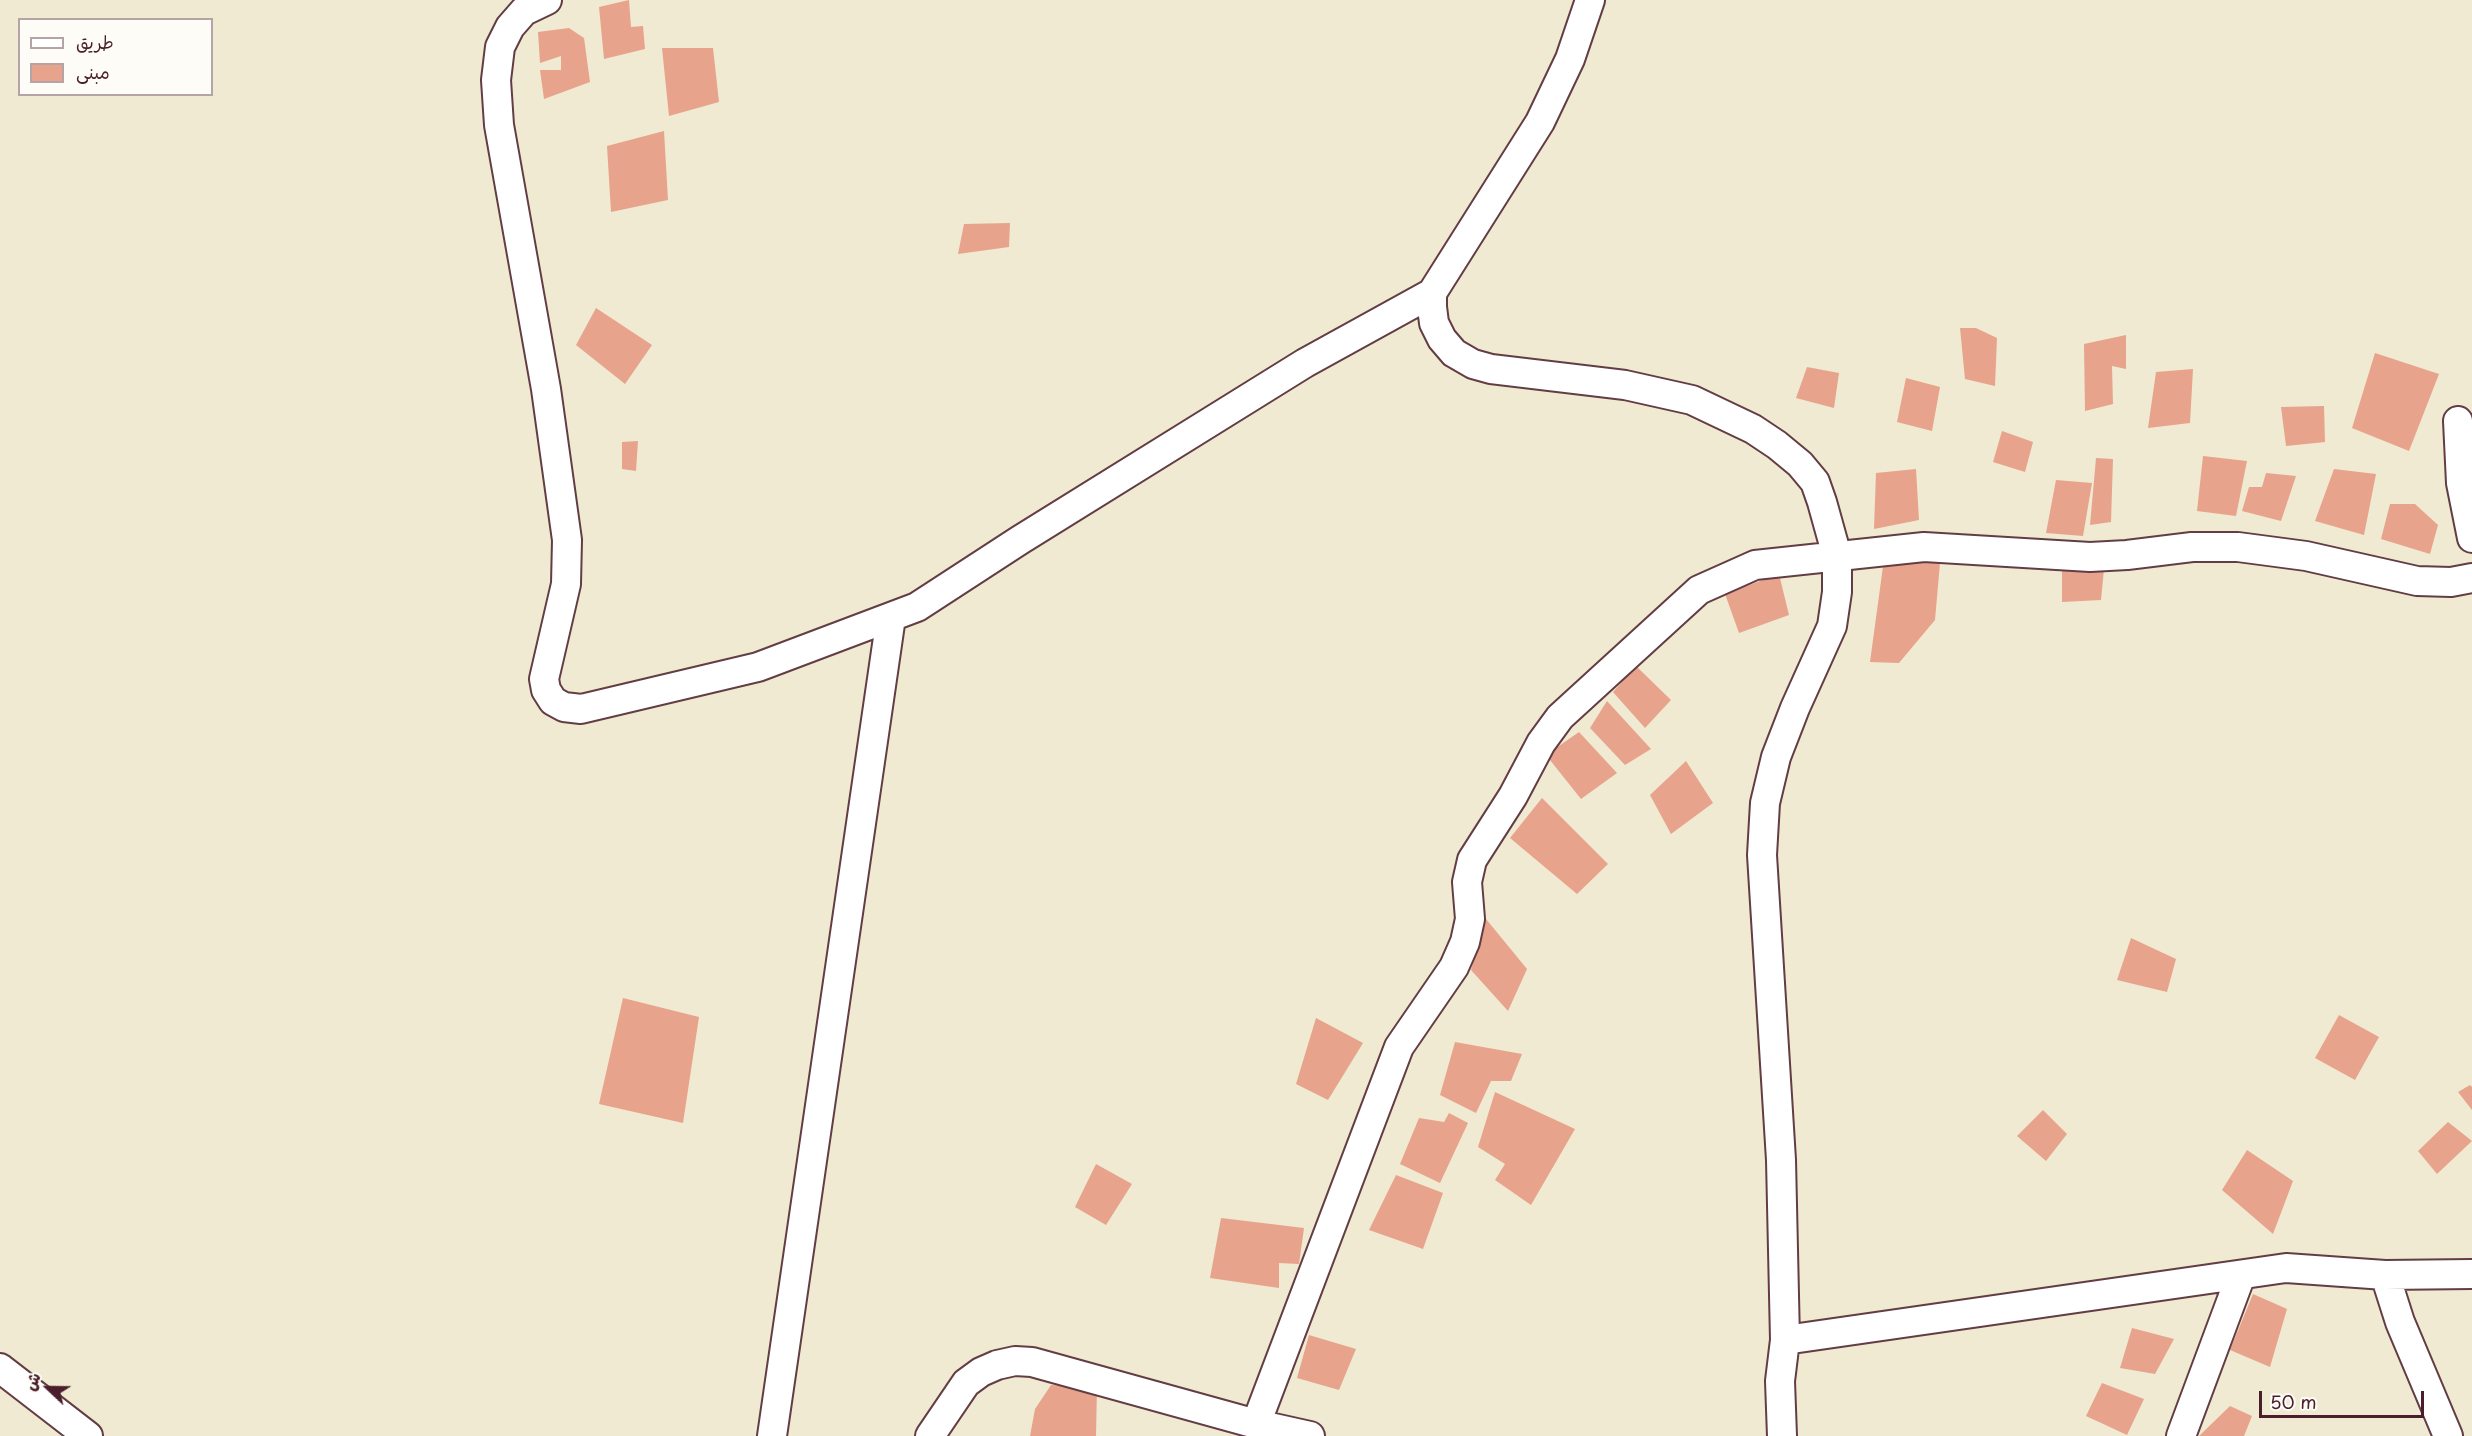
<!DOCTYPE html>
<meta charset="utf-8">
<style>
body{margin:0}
#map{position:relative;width:2472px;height:1436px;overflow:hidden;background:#efead1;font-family:"Playpen Sans","Playpen Sans Arabic",sans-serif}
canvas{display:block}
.legend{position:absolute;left:18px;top:18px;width:195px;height:78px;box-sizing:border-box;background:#fdfcf7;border:2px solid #b5a4a5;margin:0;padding:8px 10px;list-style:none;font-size:18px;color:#4a1f2b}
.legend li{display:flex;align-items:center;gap:12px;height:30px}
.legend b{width:30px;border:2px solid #b5a4a5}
.north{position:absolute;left:18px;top:1358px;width:60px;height:60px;-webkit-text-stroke:4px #fdfcf7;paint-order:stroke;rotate:292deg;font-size:16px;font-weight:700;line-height:24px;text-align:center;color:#4a1f2b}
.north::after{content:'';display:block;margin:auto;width:21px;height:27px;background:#4a1f2b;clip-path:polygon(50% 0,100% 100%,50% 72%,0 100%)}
.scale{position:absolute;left:2259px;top:1391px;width:165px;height:27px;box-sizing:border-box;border:3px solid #4a1f2b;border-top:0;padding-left:8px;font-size:18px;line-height:21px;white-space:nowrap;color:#4a1f2b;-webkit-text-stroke:4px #fdfcf7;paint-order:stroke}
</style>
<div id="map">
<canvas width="2472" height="1436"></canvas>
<ul class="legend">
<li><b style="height:8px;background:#fff"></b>طريق</li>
<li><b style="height:16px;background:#e8a38c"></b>مبنى</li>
</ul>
<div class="north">ش</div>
<div class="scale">50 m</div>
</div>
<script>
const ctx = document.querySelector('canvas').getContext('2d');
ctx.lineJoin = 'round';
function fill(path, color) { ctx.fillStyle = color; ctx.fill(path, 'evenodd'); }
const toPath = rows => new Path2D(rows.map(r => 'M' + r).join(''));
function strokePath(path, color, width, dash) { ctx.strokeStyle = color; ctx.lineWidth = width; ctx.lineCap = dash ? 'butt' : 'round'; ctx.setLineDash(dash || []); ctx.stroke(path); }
const building = toPath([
 [629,0,631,27,643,26,645,49,604,59,599,7],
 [569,28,584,38,590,82,544,99,540,70,561,70,561,56,540,63,538,32],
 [662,48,713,48,719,102,669,116],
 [664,131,668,200,611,212,607,146],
 [1010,223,1009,247,958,254,964,224],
 [596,308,652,345,625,384,576,345],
 [1960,328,1976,328,1997,338,1995,386,1965,379],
 [2126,335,2126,369,2112,366,2113,404,2085,411,2084,344],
 [2375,353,2439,374,2409,451,2352,428],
 [1807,367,1839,373,1834,408,1796,398],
 [2193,369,2190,423,2148,428,2156,372],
 [1906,378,1940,387,1932,431,1897,422],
 [2324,406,2325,442,2286,446,2281,407],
 [2002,431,2033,442,2025,472,1993,462],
 [638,441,636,471,622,469,622,442],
 [2203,456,2247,461,2236,516,2197,511],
 [2096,458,2113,459,2111,522,2090,525],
 [1916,469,1919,520,1874,529,1876,473],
 [2334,469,2376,474,2364,535,2315,521],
 [2266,473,2296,476,2281,521,2242,511,2249,487,2262,487],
 [2056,480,2092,483,2083,536,2046,533],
 [2390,504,2415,504,2438,525,2430,554,2381,539],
 [1884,559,1940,563,1935,620,1899,663,1870,662],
 [2062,562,2104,569,2101,600,2062,602],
 [1779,574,1789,615,1739,633,1725,594],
 [1636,666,1671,700,1645,728,1613,692],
 [1607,701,1651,749,1625,765,1590,728],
 [1579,732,1617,773,1581,799,1546,755],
 [1686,761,1713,803,1671,834,1650,795],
 [1542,798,1608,864,1577,894,1510,838],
 [1486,919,1527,969,1508,1011,1471,970],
 [2131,938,2176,959,2167,992,2117,980],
 [623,998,699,1017,683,1123,599,1104],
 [2339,1015,2379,1037,2355,1080,2315,1058],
 [1316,1018,1363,1043,1328,1100,1296,1084],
 [1455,1042,1522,1054,1511,1081,1491,1081,1476,1113,1440,1095],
 [2470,1085,2472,1087,2472,1110,2458,1092],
 [1495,1092,1575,1129,1531,1205,1495,1180,1505,1164,1478,1147],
 [2043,1110,2067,1134,2046,1161,2017,1136],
 [1449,1113,1468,1123,1440,1183,1400,1164,1419,1118,1444,1122],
 [2448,1122,2472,1141,2437,1174,2418,1151],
 [2247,1150,2293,1181,2273,1234,2222,1190],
 [1096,1164,1132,1184,1106,1225,1075,1207],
 [1396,1175,1443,1193,1423,1249,1369,1230],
 [1221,1218,1304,1228,1299,1264,1279,1263,1279,1288,1210,1278],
 [2253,1294,2287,1309,2270,1367,2230,1350],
 [2132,1328,2174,1339,2155,1374,2120,1368],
 [1309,1335,1356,1349,1339,1390,1297,1378],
 [2102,1383,2144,1399,2127,1435,2086,1416],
 [1051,1385,1097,1387,1096,1436,1030,1436,1035,1409],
 [2230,1406,2252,1416,2244,1436,2199,1436]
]);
const minor = toPath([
 [547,0,524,11,510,27,500,47,496,80,499,125,546,389,567,540,566,584,544,679,546,690,553,701,564,707,581,709,758,667,917,607,1020,540,1305,363,1432,293],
 [1590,0,1570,59,1540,122,1432,293,1432,307,1434,323,1442,339,1454,353,1473,364,1491,369,1625,385,1692,400,1753,429,1777,445,1800,464,1815,482,1822,502,1837,556,1837,592,1832,626,1795,708,1776,757,1765,803,1762,855,1781,1160,1785,1340,1780,1381,1782,1436],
 [2458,421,2461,483,2472,538],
 [2385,1275,2400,1322,2448,1436],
 [1785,1340,2286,1268,2385,1275,2472,1274],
 [0,1368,88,1436],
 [1256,1424,1399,1047,1454,967,1465,942,1470,919,1467,882,1472,860,1513,796,1541,743,1560,717,1699,590,1755,565,1924,547,2090,557,2127,555,2192,547,2238,547,2306,556,2417,581,2451,582,2472,578],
 [772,1436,891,617],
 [930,1436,966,1383,981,1372,997,1365,1015,1361,1032,1362,1256,1424,1310,1436],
 [2181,1436,2241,1275]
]);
fill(building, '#e8a38c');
strokePath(minor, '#633d44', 32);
strokePath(minor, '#fff', 28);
</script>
